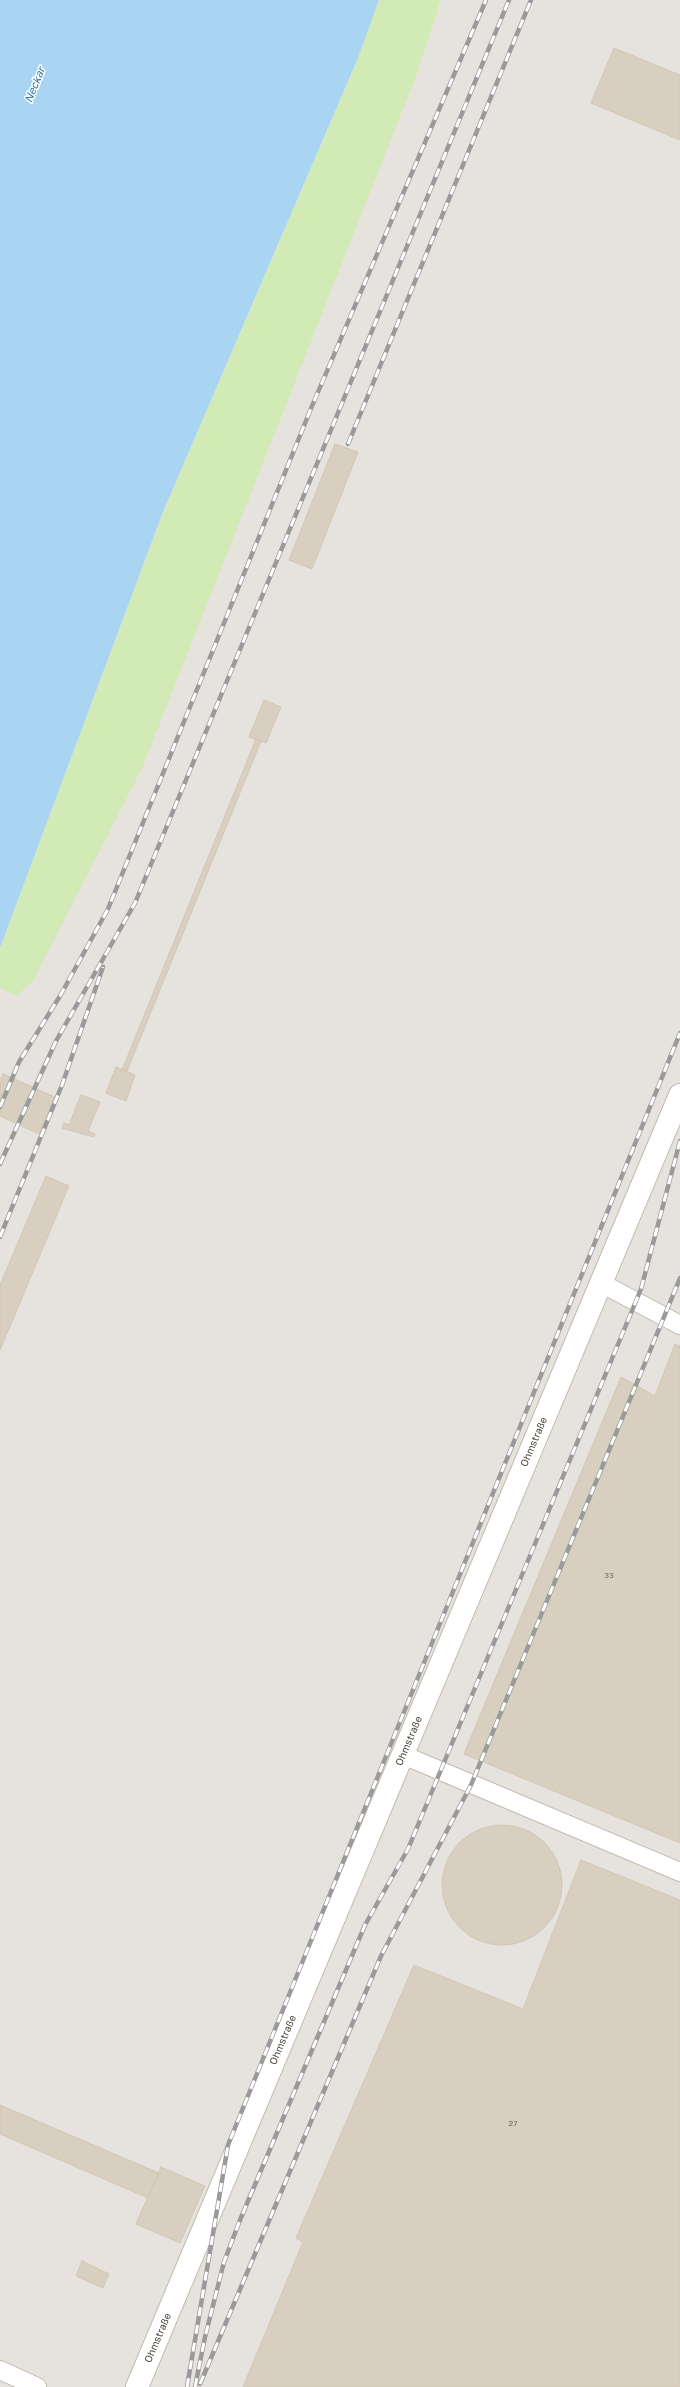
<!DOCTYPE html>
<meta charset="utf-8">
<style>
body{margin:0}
canvas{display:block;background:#f6f3ec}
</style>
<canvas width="680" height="2387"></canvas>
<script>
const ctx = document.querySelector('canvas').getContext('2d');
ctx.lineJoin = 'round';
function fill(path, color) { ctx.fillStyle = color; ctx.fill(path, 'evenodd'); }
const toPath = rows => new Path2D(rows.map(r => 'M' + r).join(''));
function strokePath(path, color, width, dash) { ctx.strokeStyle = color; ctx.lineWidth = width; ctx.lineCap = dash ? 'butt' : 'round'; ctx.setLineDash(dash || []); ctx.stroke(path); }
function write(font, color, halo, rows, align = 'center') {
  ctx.font = font + ' "Golos Text",sans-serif'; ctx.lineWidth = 3; ctx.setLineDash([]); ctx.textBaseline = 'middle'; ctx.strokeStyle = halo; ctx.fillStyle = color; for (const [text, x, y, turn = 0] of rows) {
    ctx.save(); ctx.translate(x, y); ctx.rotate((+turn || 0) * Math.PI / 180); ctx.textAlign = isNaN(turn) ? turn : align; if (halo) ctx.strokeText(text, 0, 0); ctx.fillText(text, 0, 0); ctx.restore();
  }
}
const industrial = toPath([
 [441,0,680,0,680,2387,0,2387,0,988,16,996,418,71]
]);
const green = toPath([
 [379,0,441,0,418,71,143,766,33,981,16,996,0,988,0,948,163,512,358,58]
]);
const water = toPath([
 [0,0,379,0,358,58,163,512,0,948]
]);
const building = toPath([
 [614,48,680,75,680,140,591,103,614,48],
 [335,444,358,452,312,569,289,560,335,444],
 [264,700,281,707,266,743,249,737,264,700],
 [256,739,261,741,127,1071,122,1070,256,739],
 [116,1067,135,1075,126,1101,106,1093,116,1067],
 [3,1074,55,1097,39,1134,0,1116,0,1080,3,1074],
 [81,1095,100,1102,88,1131,95,1134,94,1137,62,1128,64,1123,69,1125,81,1095],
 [46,1176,69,1186,0,1350,0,1285,46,1176],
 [675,1344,680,1346,680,1843,464,1754,621,1377,655,1396,675,1344],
 '442 1885a60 60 0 1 1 120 0a60 60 0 1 1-120 0Z',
 [581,1860,680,1900,680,2387,243,2387,303,2242,296,2238,414,1965,523,2009,581,1860],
 [0,2105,159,2173,148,2198,0,2134,0,2105],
 [161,2167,205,2186,180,2243,136,2224,161,2167],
 [82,2261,109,2274,103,2288,76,2276,82,2261]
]);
const service = toPath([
 [601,1283,680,1325],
 [403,1755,680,1872],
 [0,2370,37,2387]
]);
const minor = toPath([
 [137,2387,680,1095]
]);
const rail = toPath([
 [348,444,531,0],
 [0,1107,19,1062,60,996,108,909,312,406,486,0],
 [0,1164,56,1041,135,903,509,0],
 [0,1237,62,1085,103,967],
 [200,2384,381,1956,471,1785,680,1278],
 [187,2387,228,2145,680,1033],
 [195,2387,205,2337,224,2262,240,2220,365,1925,408,1849,641,1289,680,1141]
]);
const numberNames = [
 ["33",609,1575],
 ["27",513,2123]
];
const streetNames = [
 ["Ohmstraße",534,1442,-67],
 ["Ohmstraße",409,1741,-67],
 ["Ohmstraße",283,2040,-67],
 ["Ohmstraße",158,2338,-67]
];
const waterNames = [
 ["Neckar",35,85,-68]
];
fill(industrial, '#e6e2dd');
fill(green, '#d2eab5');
fill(water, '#a9d4f2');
fill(building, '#d8cfc1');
strokePath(building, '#d3c7b4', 1);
strokePath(service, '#c2bbae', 20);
strokePath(minor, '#c2bbae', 24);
strokePath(service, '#fff', 18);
strokePath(minor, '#fff', 22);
strokePath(rail, '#9a9a9a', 4.5);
strokePath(rail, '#fff', 3, [9]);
write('8px', '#6e675b', null, numberNames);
write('10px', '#4b4439', '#fff', streetNames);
write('italic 11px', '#2e7ab2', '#fff', waterNames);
</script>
